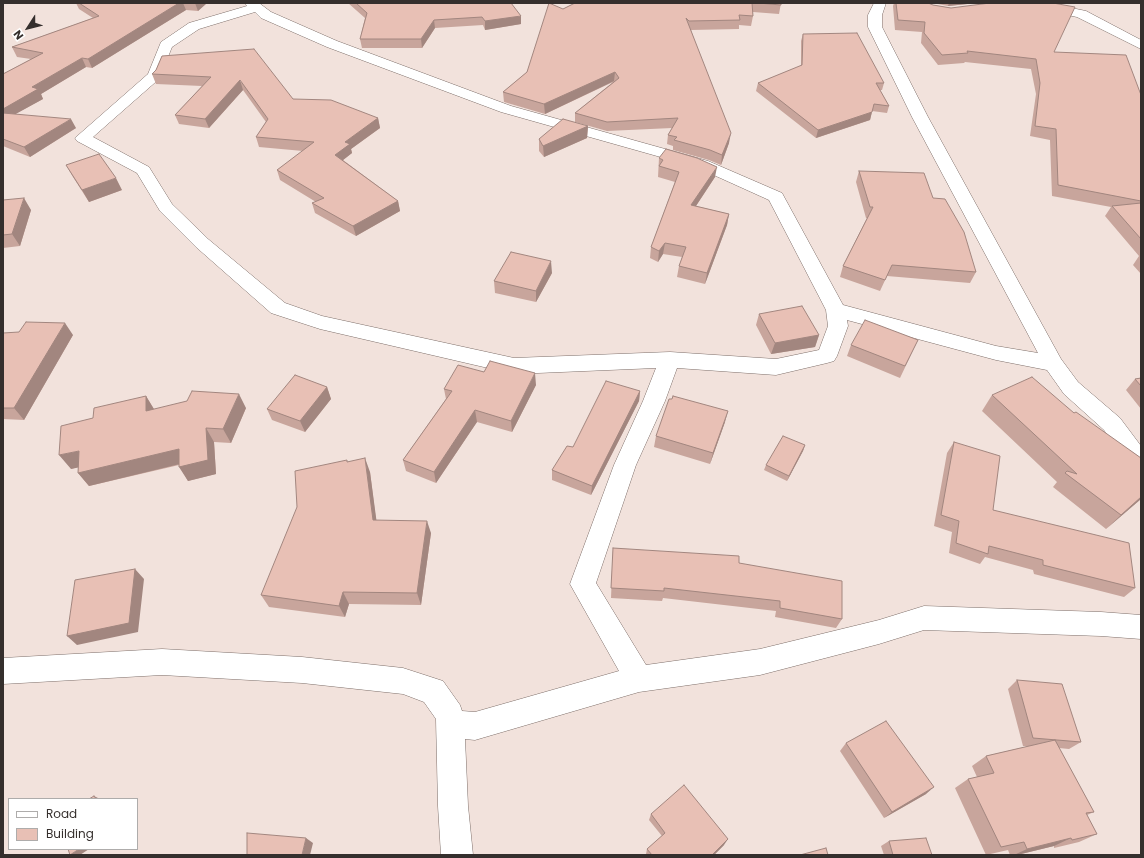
<!DOCTYPE html>
<style>
body{margin:0}
#map{position:relative;width:1144px;height:858px;overflow:hidden;background:#f2e2dc;font-family:Poppins,sans-serif}
canvas{display:block}
.frame{position:absolute;inset:0;border:4px solid #352f2d;pointer-events:none}
.legend{position:absolute;left:8px;top:798px;width:130px;height:52px;box-sizing:border-box;background:#fff;border:1px solid #aeacab;margin:0;padding:5px 7px;list-style:none;font-size:12px;color:#352f2d}
.legend li{display:flex;align-items:center;gap:8px;height:20px}
.legend b{width:20px;border:1px solid #aeacab}
.north{position:absolute;left:8px;top:8px;width:40px;height:40px;-webkit-text-stroke:3px #fff;paint-order:stroke;rotate:234deg;font-size:11px;font-weight:700;line-height:16px;text-align:center;color:#352f2d}
.north::after{content:'';display:block;margin:auto;width:14px;height:18px;background:#352f2d;clip-path:polygon(50% 0,100% 100%,50% 72%,0 100%)}
</style>
<div id="map">
<canvas width="1144" height="858"></canvas>
<div class="frame"></div>
<ul class="legend">
<li><b style="height:5px;background:#fff"></b>Road</li>
<li><b style="height:11px;background:#e8c0b5"></b>Building</li>
</ul>
<div class="north">N</div>
</div>
<script>
const ctx = document.querySelector('canvas').getContext('2d');
ctx.lineJoin = 'round';
const toPath = rows => new Path2D(rows.map(r => 'M' + r).join(''));
function strokePath(path, color, width, dash) { ctx.strokeStyle = color; ctx.lineWidth = width; ctx.lineCap = dash ? 'butt' : 'round'; ctx.setLineDash(dash || []); ctx.stroke(path); }
function fill(path, color) { ctx.fillStyle = color; ctx.fill(path, 'evenodd'); }
const street = toPath([
 [245,3,259,3,271,12,337,41,511,106,708,161,782,193,843,305,996,346,1038,353,912,117,868,27,868,15,874,3,886,3,882,15,882,27,928,117,1061,359,1078,382,1120,418,1141,446,1141,472,1133,470,1104,430,1064,394,1047,370,996,360,847,320,848,326,837,356,834,361,827,363,776,375,677,368,665,401,636,465,596,583,646,665,760,649,879,620,924,606,1101,612,1141,615,1141,639,1101,636,924,630,879,644,760,675,639,692,475,740,465,739,468,806,473,855,441,855,438,806,436,719,424,702,403,694,302,683,162,675,3,684,3,658,162,649,302,657,403,668,443,681,460,705,462,711,475,712,619,671,570,584,614,465,643,401,656,368,514,374,320,329,271,313,196,247,160,211,137,173,77,141,75,138,148,74,161,42,189,23,247,6,245,3],
 [255,12,261,18,327,47,501,112,696,167,769,200,826,310,828,326,819,350,776,359,670,352,514,358,322,316,285,303,208,239,172,204,149,167,93,137,159,79,172,47,199,29,255,12],
 [1038,3,1047,3,1086,11,1141,40,1141,49,1077,17,1038,9,1037,6,1038,3]
]);
const wall = toPath([
 [76,3,207,3,198,11,186,10,92,68,86,67,41,94,43,99,15,114,76,128,30,157,3,146,3,74,31,59,17,57,12,47,93,18,79,9],
 [348,3,511,3,521,24,485,30,483,25,435,28,422,48,362,48,360,39,365,18],
 [575,3,781,3,779,14,753,12,753,16,751,26,739,25,739,29,691,30,729,143,721,165,709,160,673,150,673,146,667,144,668,135,672,128,607,131,575,122,575,113,613,82,545,114,504,102,503,92,527,72,563,9],
 [894,3,928,3,933,5,951,8,1054,52,1141,95,1141,274,1133,265,1139,256,1105,216,1111,207,1052,196,1050,140,1030,136,1036,94,1031,69,965,62,964,63,938,65,921,43,922,32,895,30,893,6],
 [933,3,977,3,948,6],
 [803,34,884,83,882,90,880,90,889,106,887,113,872,111,870,120,816,138,756,91,758,83,801,66,801,41],
 [162,56,293,99,378,118,380,128,351,149,352,153,343,160,398,201,400,211,356,236,315,213,312,203,316,202,280,180,277,170,303,151,259,147,256,137,266,122,243,90,209,128,179,124,175,115,202,86,156,84,152,74,156,70],
 [588,126,587,138,544,157,539,151,539,139],
 [659,158,715,177,696,206,729,214,727,225,705,284,677,277,679,266,682,257,663,254,658,262,650,258,651,247,675,182,658,177],
 [66,165,122,190,89,202,73,177],
 [859,171,933,198,976,272,970,283,887,276,880,291,840,277,843,266,867,218,866,218,856,182],
 [3,200,31,210,20,246,3,248],
 [552,273,536,302,495,293,494,281],
 [759,314,819,335,815,347,771,354,756,325],
 [3,333,73,335,24,420,3,419],
 [918,340,900,378,847,356,851,345],
 [1141,378,1141,409,1126,390,1135,379],
 [536,385,512,432,477,422,436,483,406,471,403,460,446,399,444,389],
 [327,387,331,399,305,432,272,420,267,409],
 [640,391,639,401,591,495,552,480,552,470,573,447],
 [992,395,1074,413,1141,458,1141,499,1106,529,1053,487,1057,482,982,411],
 [146,396,154,409,246,408,231,443,214,442,216,474,188,481,179,465,89,486,78,473,78,467,71,469,93,418],
 [725,422,710,464,654,447,656,436],
 [954,442,993,510,1135,588,1124,597,1034,574,1033,570,985,557,980,564,949,553,952,532,934,526,947,453],
 [805,445,803,451,787,481,764,470,766,465],
 [347,462,370,472,376,520,431,533,421,605,349,604,345,617,269,607,261,595],
 [613,548,739,563,842,619,836,628,775,617,776,611,663,598,662,601,611,598],
 [1017,680,1081,742,1069,749,1059,748,1094,812,1087,815,1097,834,1079,842,1054,848,1054,846,1017,855,1010,855,1008,850,986,855,955,788,968,779,977,777,972,766,986,756,1029,746,1023,746,1008,689],
 [846,743,926,794,884,818,840,751],
 [651,814,724,845,714,855,646,855,646,854,647,849,662,836,649,820],
 [889,841,932,855,884,855,881,846]
]);
const shadedWall = toPath([
 [179,3,183,3,186,10,92,68,88,59],
 [195,3,207,3,198,11],
 [949,3,977,3,948,6],
 [521,16,521,24,485,30,485,21],
 [434,20,435,28,422,48,421,39],
 [82,58,86,67,41,94,43,99,3,121,3,109,32,87],
 [615,72,614,81,545,114,544,104],
 [240,80,243,90,209,128,205,119],
 [872,112,870,120,816,138,818,130],
 [378,118,380,128,351,149,352,153,338,164,335,155,345,142],
 [71,119,76,128,30,157,24,147],
 [588,126,587,138,544,157,543,146],
 [731,133,729,143,721,165,722,155],
 [717,167,715,177,690,215,691,205],
 [116,178,122,190,89,202,82,190],
 [24,198,31,210,20,246,12,234],
 [398,201,400,211,356,236,353,226],
 [729,214,727,225,705,284,707,273],
 [665,243,663,254,658,262,659,251],
 [551,261,552,273,536,302,536,291],
 [65,323,73,335,24,420,14,408],
 [819,335,815,347,771,354,775,343],
 [535,373,536,385,512,432,511,421],
 [327,387,331,399,305,432,300,421],
 [640,391,639,401,591,495,592,486],
 [239,394,246,408,231,443,223,429],
 [146,396,155,411,146,411],
 [475,410,477,422,436,483,434,472],
 [728,411,725,422,710,464,713,453],
 [206,428,214,442,216,474,188,481,179,467],
 [805,445,803,451,787,481,789,476],
 [179,449,188,462,89,486,78,473],
 [79,451,90,465,71,469,59,455],
 [365,458,370,472,378,532,373,520],
 [1141,497,1141,499,1106,529,1121,515],
 [427,521,431,533,421,605,417,593],
 [135,569,144,579,138,632,77,645,67,636],
 [343,592,349,604,345,617,339,606],
 [934,787,926,794,884,818,892,812],
 [94,796,100,799,96,799],
 [306,838,313,843,310,855,302,855],
 [1071,838,1054,846,1017,855,1014,855,1027,849],
 [728,839,724,845,714,855,712,855],
 [79,849,89,849,80,855,70,855]
]);
const building = toPath([
 [79,3,179,3,88,59,82,58,32,87,38,89,3,109,3,74,43,53,12,47,99,16,79,3],
 [356,3,511,3,521,16,485,21,482,17,434,20,421,39,360,39,367,13,356,3],
 [549,3,563,9,575,3,752,3,753,16,739,15,740,20,689,21,686,18,731,133,722,155,710,150,674,140,677,137,668,135,678,118,607,122,575,113,619,78,615,72,544,104,503,92,527,72,549,3],
 [758,3,781,3,781,5,758,3],
 [896,3,928,3,933,5,951,8,990,3,1053,3,1075,7,1054,52,1126,55,1141,95,1141,201,1058,185,1056,129,1035,126,1040,83,1036,59,967,51,968,53,942,55,924,33,925,22,898,20,896,3],
 [857,33,884,83,876,83,889,106,874,104,872,112,818,130,758,83,802,65,803,34,857,33],
 [254,49,293,99,331,100,378,118,345,142,350,144,335,155,398,201,353,226,312,203,324,198,277,170,314,142,256,137,268,119,240,80,205,119,175,115,211,77,152,74,156,70,162,56,254,49],
 [3,113,71,119,24,147,3,139,3,113],
 [563,119,588,126,543,146,539,139,563,119],
 [666,149,697,158,717,167,691,205,729,214,707,273,679,266,686,247,665,243,659,251,651,247,679,172,659,166,663,160,659,158,666,149],
 [99,154,116,178,82,190,66,165,99,154],
 [859,171,924,173,933,198,945,199,964,232,976,272,892,265,885,280,843,266,873,207,870,207,859,171],
 [24,198,12,234,3,235,3,200,24,198],
 [1141,203,1141,239,1112,206,1141,203],
 [511,252,551,261,536,291,494,281,511,252],
 [802,306,819,335,775,343,759,314,802,306],
 [865,320,918,340,905,366,851,345,865,320],
 [26,322,65,323,14,408,3,408,3,333,19,332,26,322],
 [490,361,535,373,511,421,475,410,434,472,403,460,452,391,444,389,458,365,484,372,490,361],
 [295,375,327,387,300,421,267,409,295,375],
 [1032,377,1074,413,1076,412,1141,458,1141,497,1121,515,1065,473,1067,471,1077,474,992,395,1032,377],
 [1141,378,1141,386,1135,379,1141,378],
 [606,381,640,391,592,486,552,470,567,446,573,447,606,381],
 [192,391,239,394,223,429,206,428,208,460,179,467,179,449,78,473,79,451,59,455,61,426,93,418,94,408,146,396,146,411,187,401,192,391],
 [673,396,728,411,713,453,656,436,669,399,672,399,673,396],
 [783,436,805,445,789,476,766,465,783,436],
 [954,442,1000,456,993,510,1129,543,1135,588,1043,565,1043,560,989,546,988,554,956,543,959,521,941,515,954,442],
 [365,458,373,520,427,521,417,593,343,592,339,606,261,595,297,507,295,471,347,460,347,462,365,458],
 [613,548,739,556,739,563,842,581,842,619,780,608,780,601,664,588,664,591,611,588,613,548],
 [135,569,129,623,67,636,75,580,135,569],
 [1017,680,1062,684,1081,742,1033,738,1017,680],
 [886,721,934,787,892,812,846,743,886,721],
 [1055,740,1094,812,1086,813,1097,834,1072,840,1071,838,1027,849,1024,842,1001,847,968,779,994,773,986,756,1055,740],
 [684,785,728,839,712,855,652,855,647,849,665,833,651,814,684,785],
 [94,796,96,799,89,799,94,796],
 [247,833,306,838,302,855,247,855,247,833],
 [926,838,932,855,893,855,889,841,926,838],
 [826,848,828,855,800,855,826,848],
 [68,849,79,849,70,855,68,849]
]);
strokePath(street, '#7e6f6a', 1);
fill(street, '#fff');
fill(wall, '#c8a59c');
fill(shadedWall, '#a2867f');
fill(building, '#e8c0b5');
strokePath(building, '#a2867f', 1);
</script>
